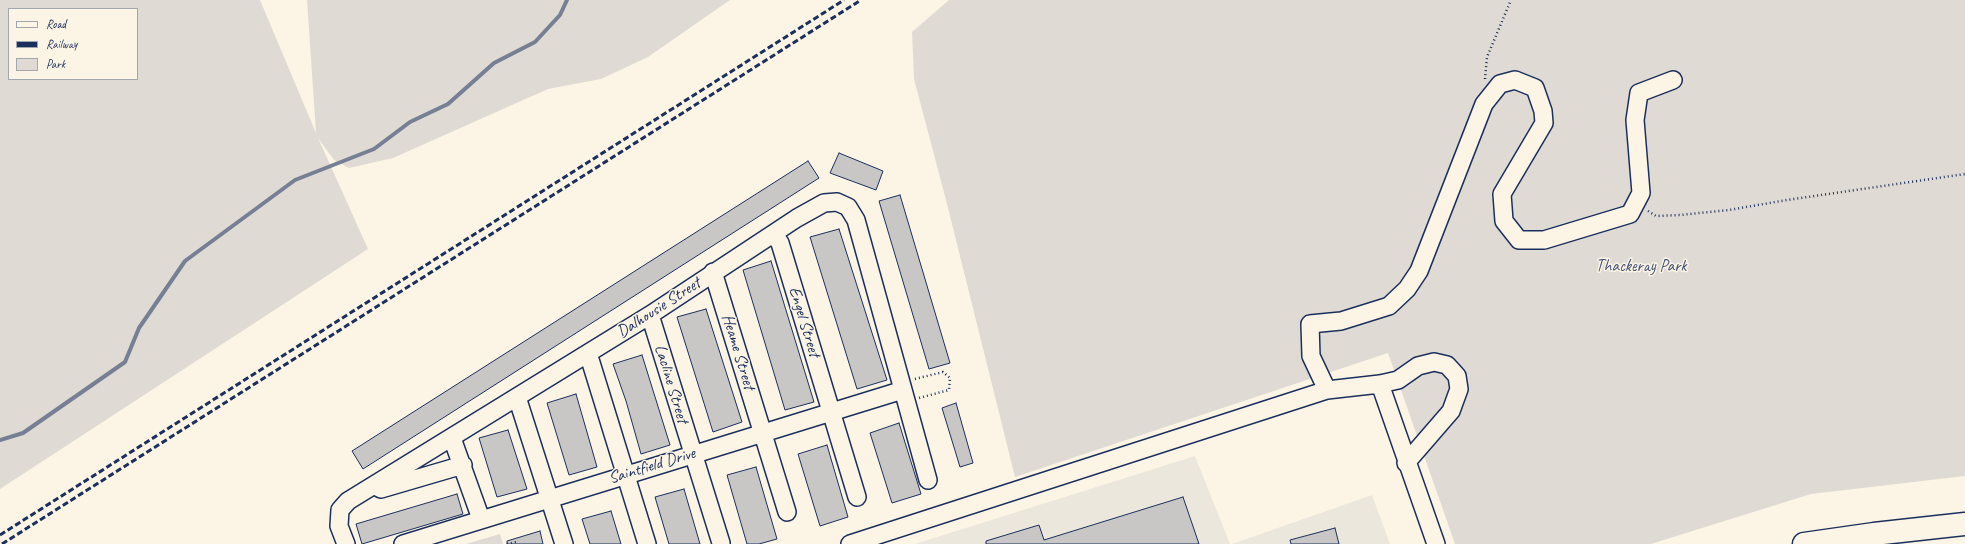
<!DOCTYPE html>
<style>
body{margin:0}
#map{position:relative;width:1965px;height:544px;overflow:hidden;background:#fcf5e5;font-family:Caveat,sans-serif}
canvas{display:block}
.legend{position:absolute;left:8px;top:8px;width:130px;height:72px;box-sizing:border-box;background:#fcf5e5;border:1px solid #a2a6af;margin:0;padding:5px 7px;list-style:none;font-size:12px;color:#1b2f5e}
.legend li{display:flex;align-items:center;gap:8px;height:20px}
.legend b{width:20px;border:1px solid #a2a6af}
</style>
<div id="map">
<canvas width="1965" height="544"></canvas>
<ul class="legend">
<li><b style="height:5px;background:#fcf5e5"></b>Road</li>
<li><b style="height:5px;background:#1b2f5e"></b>Railway</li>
<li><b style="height:11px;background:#dfdbd4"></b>Park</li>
</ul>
</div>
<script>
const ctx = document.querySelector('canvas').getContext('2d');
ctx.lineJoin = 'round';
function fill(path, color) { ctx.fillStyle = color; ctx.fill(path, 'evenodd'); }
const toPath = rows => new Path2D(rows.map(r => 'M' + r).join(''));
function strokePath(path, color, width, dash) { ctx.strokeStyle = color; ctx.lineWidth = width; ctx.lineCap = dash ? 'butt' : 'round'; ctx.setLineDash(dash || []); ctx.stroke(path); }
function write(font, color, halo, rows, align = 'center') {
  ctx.font = font + ' Caveat,sans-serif'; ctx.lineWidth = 3; ctx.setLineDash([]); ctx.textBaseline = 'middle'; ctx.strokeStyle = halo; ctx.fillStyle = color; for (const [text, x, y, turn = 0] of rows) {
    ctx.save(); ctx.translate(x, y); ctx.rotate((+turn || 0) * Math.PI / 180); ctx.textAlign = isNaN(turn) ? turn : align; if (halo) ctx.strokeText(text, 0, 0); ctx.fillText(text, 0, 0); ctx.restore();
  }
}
const built = toPath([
 [1195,456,1230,544,915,544],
 [1372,495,1390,544,1232,544]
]);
const green = toPath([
 [0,0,260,0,316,133,307,0,730,0,648,57,601,79,548,89,393,158,349,168,334,160,318,138,368,249,0,489],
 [9,9,137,9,137,79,9,79],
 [949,0,1965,0,1965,476,1811,494,1651,544,1455,544,1388,353,1015,477,946,200,914,79,912,32],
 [500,534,503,544,466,544]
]);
const stream = toPath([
 [0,440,23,433,125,362,139,328,185,261,295,180,374,149,410,122,448,104,494,63,535,42,560,15,567,0]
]);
const building = toPath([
 [839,153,883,171,876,190,830,173,839,153],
 [808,161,819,178,363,469,352,451,808,161],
 [900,195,950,363,929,369,879,201,900,195],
 [839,229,887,380,857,389,810,237,839,229],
 [771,261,814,402,785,410,743,270,771,261],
 [706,309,742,422,713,432,677,317,706,309],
 [642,355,670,445,641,454,626,401,613,364,642,355],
 [576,394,597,467,569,475,547,403,576,394],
 [956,403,973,463,960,467,942,408,956,403],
 [899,423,921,494,892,503,870,433,899,423],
 [508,430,527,489,497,497,479,438,508,430],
 [827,445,848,517,820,526,798,454,827,445],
 [756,467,777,539,759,544,747,544,727,475,756,467],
 [684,489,700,544,669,544,655,497,684,489],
 [457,494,463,514,362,544,356,524,457,494],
 [1183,497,1199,544,986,544,986,541,1039,525,1044,540,1183,497],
 [611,511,621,544,590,544,582,519,611,511],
 [1335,528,1339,544,1291,544,1290,540,1335,528],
 [540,531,543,544,507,544,507,541,540,531]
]);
const path = toPath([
 [1485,79,1487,57,1511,0],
 [1648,211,1656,216,1680,215,1729,210,1787,200,1965,174],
 [915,379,943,372,950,378,949,390,919,398],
 [507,544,516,542]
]);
const minor = toPath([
 [774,234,780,243,857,497],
 [713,272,787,512],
 [650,315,721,543],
 [588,353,647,544],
 [1380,384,1436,544],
 [1327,390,1311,356,1310,324,1341,321,1389,306,1407,289,1419,271,1484,104,1500,84,1515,80,1535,88,1543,111,1544,123,1502,194,1504,221,1519,240,1544,240,1630,214,1641,193,1635,120,1639,93,1673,80],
 [517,397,564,544],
 [452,438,481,519],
 [379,488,381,489,463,465],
 [346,544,339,526,340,510,348,501,650,315,797,218,824,203,837,202,848,207,856,220,928,480],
 [403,544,903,390],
 [850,544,1327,390,1380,384,1398,380,1418,366,1434,362,1447,365,1457,376,1459,389,1451,411,1406,463]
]);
const major = toPath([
 [1804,544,1874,534,1965,524]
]);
const rail = toPath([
 [0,535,844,0],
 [2,544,861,0]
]);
const parkNames = [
 ["Thackeray Park",1641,267]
];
const streetNames = [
 ["Dalhousie Street",659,308,-33],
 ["Engel Street",804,322,73],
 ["Heame Street",738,352,73],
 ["Lacline Street",671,384,73],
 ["Saintfield Drive",652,466,-17]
];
fill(built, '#ece7dc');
fill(green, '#dfdbd4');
strokePath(stream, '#767f94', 4);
fill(building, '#c8c7c6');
strokePath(building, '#1b2f5e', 1);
strokePath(minor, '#1b2f5e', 20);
strokePath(major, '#1b2f5e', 25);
strokePath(path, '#1b2f5e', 2.5, [1, 3]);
strokePath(minor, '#fcf5e5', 17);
strokePath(major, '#fcf5e5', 22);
strokePath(rail, '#1b2f5e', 3, [6, 3]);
write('17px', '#425176', '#fcf5e5', parkNames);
write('17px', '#1b2f5e', '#fcf5e5', streetNames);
</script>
